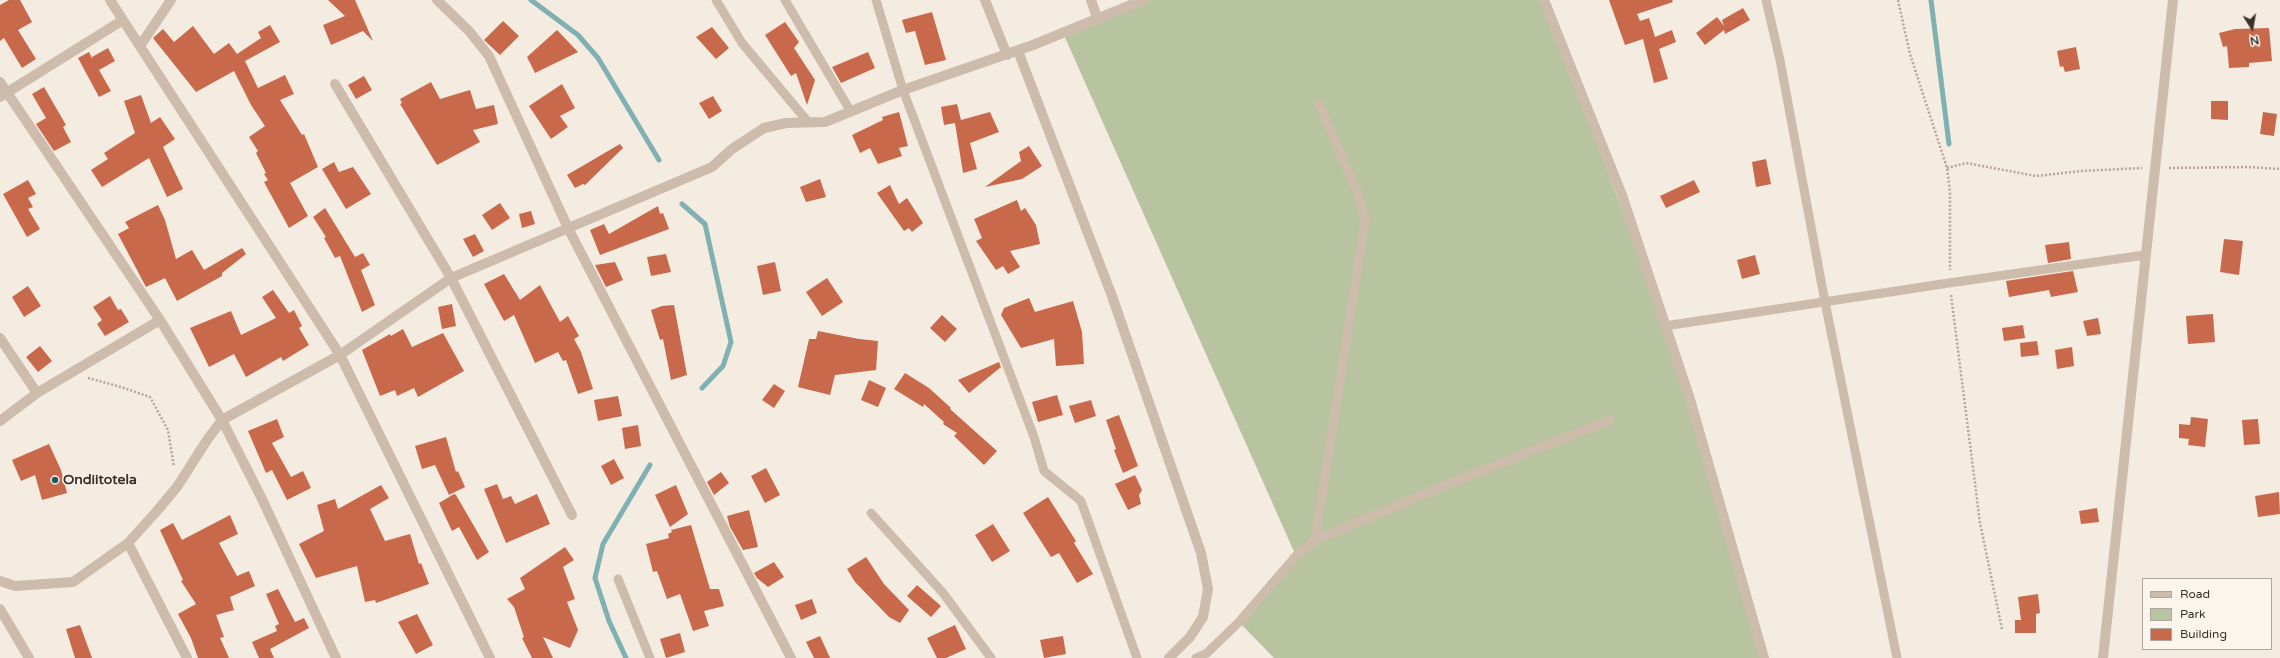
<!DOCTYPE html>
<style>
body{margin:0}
#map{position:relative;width:2280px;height:658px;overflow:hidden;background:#f4ebe1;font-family:"Varela Round",sans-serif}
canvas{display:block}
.legend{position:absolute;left:2142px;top:578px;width:130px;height:72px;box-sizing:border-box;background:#fbf5ee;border:1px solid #aea6a0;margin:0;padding:5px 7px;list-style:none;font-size:12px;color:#3b302b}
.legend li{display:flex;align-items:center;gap:8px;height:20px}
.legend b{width:20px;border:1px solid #aea6a0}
.north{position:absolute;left:2232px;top:8px;width:40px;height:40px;-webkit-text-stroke:3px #fbf5ee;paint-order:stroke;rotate:169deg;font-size:11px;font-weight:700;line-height:16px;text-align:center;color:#3b302b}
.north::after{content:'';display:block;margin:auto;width:14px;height:18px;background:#3b302b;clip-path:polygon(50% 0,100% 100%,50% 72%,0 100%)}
</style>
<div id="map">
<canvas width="2280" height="658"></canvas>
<ul class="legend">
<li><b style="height:5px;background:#cdbbac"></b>Road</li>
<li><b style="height:11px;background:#b8c4a0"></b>Park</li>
<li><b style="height:11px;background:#c8694b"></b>Building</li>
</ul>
<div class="north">N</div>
</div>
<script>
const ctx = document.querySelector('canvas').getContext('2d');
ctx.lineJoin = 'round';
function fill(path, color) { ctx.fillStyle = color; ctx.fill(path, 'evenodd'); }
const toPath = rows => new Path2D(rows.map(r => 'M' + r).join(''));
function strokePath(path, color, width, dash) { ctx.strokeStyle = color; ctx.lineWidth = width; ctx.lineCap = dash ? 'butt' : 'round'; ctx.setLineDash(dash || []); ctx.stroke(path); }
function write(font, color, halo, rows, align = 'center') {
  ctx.font = font + ' "Varela Round",sans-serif'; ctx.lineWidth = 3; ctx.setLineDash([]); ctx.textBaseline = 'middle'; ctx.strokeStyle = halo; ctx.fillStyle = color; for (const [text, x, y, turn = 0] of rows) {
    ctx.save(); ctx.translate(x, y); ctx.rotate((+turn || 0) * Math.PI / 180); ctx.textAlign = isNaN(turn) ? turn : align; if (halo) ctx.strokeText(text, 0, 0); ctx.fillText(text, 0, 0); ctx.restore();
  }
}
const green = toPath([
 [1145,0,1544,0,1665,326,1764,658,1274,658,1239,622,1296,556,1063,33]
]);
const stream = toPath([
 [531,0,578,35,598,58,659,160],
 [1931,0,1949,144],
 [682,204,705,224,731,342,723,366,702,388],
 [626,658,609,621,595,578,603,544,650,465]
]);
const building = toPath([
 [9,0,20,0,32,22,18,30,36,59,22,68,4,38,0,41,0,5],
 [328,0,355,0,373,41,363,31,331,45,323,25,345,16],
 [1609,0,1672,0,1673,2,1637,14,1640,21,1649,18,1655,37,1672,30,1676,42,1659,49,1668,79,1654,83,1643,39,1625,45],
 [1743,8,1750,20,1725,34,1724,30,1705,45,1696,33,1717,17,1724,26,1722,20],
 [932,12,946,60,925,65,915,31,906,33,902,20],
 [503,21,519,36,500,55,484,40],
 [785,22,799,42,794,48,815,80,807,105,796,73,791,76,765,35],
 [270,25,280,42,245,61,258,88,285,75,294,94,280,100,302,135,304,134,318,167,290,183,308,216,289,228,264,182,268,180,264,174,266,173,256,153,258,151,249,137,265,126,251,105,234,71,196,92,153,38,163,29,174,42,193,26,214,54,229,43,237,54,261,38,258,32],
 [712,27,729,48,716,59,696,37],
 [2269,28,2272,61,2249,63,2249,67,2229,68,2227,46,2223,47,2219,33,2235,29],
 [557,30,578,52,535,73,527,57],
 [2076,47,2080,69,2065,72,2063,66,2060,67,2057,51],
 [108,48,115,61,99,70,111,91,99,97,78,58,89,52,93,60,92,57],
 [868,52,875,68,841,83,832,67],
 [364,76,372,90,356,99,348,85],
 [431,82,440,99,470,90,476,109,494,105,498,124,473,130,480,142,437,165,400,104,402,103,400,99],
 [562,84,575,108,560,116,568,127,551,139,529,106],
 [44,87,66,125,63,127,71,142,54,151,36,124,46,118,32,94],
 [141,95,151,123,160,117,175,139,163,147,183,189,167,197,149,158,102,187,91,170,108,159,104,153,135,133,124,101],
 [713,96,722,111,709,119,699,103],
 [2211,101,2228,101,2228,120,2211,119],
 [957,104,961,120,990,112,999,132,970,143,977,169,963,173,955,123,944,125,941,107],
 [899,112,908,146,899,148,902,156,878,164,870,148,860,153,852,135,883,120,882,117],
 [2263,112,2277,114,2274,136,2260,134],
 [620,144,623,148,585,185,583,184,575,188,567,175],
 [1029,146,1042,166,1022,179,985,187,1021,161,1019,152],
 [1766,159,1771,184,1756,187,1752,162],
 [334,162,339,172,353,167,371,194,346,209,322,169],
 [820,179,826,197,806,202,800,187],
 [28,180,36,194,28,198,33,207,28,209,40,229,27,237,3,194],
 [1694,180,1700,192,1666,208,1660,196],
 [890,185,899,204,907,198,923,223,912,232,909,228,904,231,877,193],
 [1017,200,1021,211,1025,208,1036,225,1040,244,1010,251,1020,267,1008,274,1003,266,996,270,976,241,982,238,974,219],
 [500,203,510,218,492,230,482,215],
 [158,205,165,220,176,259,192,250,204,270,242,248,246,254,222,273,222,276,177,301,165,278,146,287,118,234,129,228,125,222],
 [658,206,660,214,663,213,669,229,600,255,590,230,604,224,609,234],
 [325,208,355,257,363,253,370,265,361,270,375,305,362,312,340,256,335,258,324,238,326,237,313,217],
 [531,211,535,224,522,228,519,214],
 [475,234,484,251,473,257,463,239],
 [2224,239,2243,241,2239,275,2220,272],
 [2069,242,2071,259,2048,263,2045,245],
 [666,254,671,272,651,276,647,257],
 [1755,255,1760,274,1742,279,1737,260],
 [615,262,623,280,606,287,595,265],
 [775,262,781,291,763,295,757,266],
 [2073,271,2078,292,2051,297,2049,290,2009,297,2006,281],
 [504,274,520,300,540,285,560,322,568,316,579,336,574,339,581,352,593,389,578,394,566,360,563,361,558,352,535,363,514,315,504,321,484,284],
 [827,278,843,302,822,316,806,292],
 [28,286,41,306,24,317,12,297],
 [273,290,289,313,294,310,302,326,299,328,309,345,283,361,281,357,246,377,234,354,209,367,190,328,231,311,241,335,276,318,262,297],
 [110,296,118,310,121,309,129,322,105,336,97,324,102,320,93,307],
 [1029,298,1035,312,1073,301,1082,332,1084,364,1056,366,1054,339,1021,348,1001,315,1004,308],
 [452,304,456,326,442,329,438,307],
 [674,305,687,375,671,380,663,339,660,340,651,310,662,306],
 [2213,314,2215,342,2188,344,2186,316],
 [942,315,957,329,945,342,930,328],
 [2098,318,2101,334,2087,336,2083,321],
 [2023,325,2025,338,2004,341,2002,328],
 [403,329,412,347,443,333,464,371,418,397,414,388,397,396,395,390,380,396,362,350,390,334,391,336],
 [818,331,859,339,878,341,876,370,835,375,830,395,798,387,809,339,816,339],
 [2037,341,2039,355,2021,357,2020,343],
 [40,346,52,361,38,372,26,357],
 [2072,347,2074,366,2057,369,2055,350],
 [999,362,1001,367,969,393,958,380],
 [905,373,929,388,951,408,950,409,997,451,984,465,954,436,957,433,943,424,944,422,924,404,923,407,894,389],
 [869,380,886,388,878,407,861,400],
 [774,384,785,391,774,408,762,400],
 [1057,395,1063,415,1038,422,1032,402],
 [618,396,622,416,598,421,594,400],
 [1091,400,1096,416,1075,423,1069,406],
 [1119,415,1138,466,1123,473,1114,450,1116,449,1106,420],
 [2191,417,2208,419,2205,447,2188,445,2189,439,2179,438,2179,424,2190,425],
 [277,419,284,437,272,443,291,477,303,471,311,488,287,500,272,470,266,473,248,431],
 [2258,419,2260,444,2244,445,2242,420],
 [638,425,641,446,625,449,622,428],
 [446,437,456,472,458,471,465,487,449,495,435,465,422,469,415,446],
 [49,444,61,470,67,493,42,500,35,475,21,481,12,460],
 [614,459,624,478,611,485,601,466],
 [766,468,780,495,765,503,751,476],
 [721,472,729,483,714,495,707,482],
 [1135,475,1142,490,1139,495,1141,504,1128,510,1115,484],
 [497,484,503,499,511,496,515,504,537,494,550,524,506,543,484,489],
 [381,485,389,498,370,509,385,541,410,534,419,564,421,563,429,584,376,603,375,600,365,602,357,566,316,578,299,544,324,531,317,505,335,499,338,509],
 [676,485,688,514,670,527,655,495],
 [2279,492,2280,514,2258,517,2255,496],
 [454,494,456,495,489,552,477,560,459,527,452,531,439,503],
 [1048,497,1076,541,1074,543,1093,574,1077,583,1059,553,1051,557,1023,513],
 [2097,508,2099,522,2081,524,2079,511],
 [749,510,758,547,743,550,730,527,727,516],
 [230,515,238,534,219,543,237,576,249,571,255,586,230,597,234,610,216,615,224,637,220,638,229,658,198,658,191,638,178,614,196,604,181,581,183,580,160,530,173,523,182,540],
 [993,524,1010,551,992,562,975,535],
 [691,525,710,589,719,589,724,606,704,611,709,626,693,631,680,594,667,599,657,571,653,572,646,544,669,538,668,534,672,532,671,530],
 [565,547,574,560,563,567,575,599,567,602,578,630,570,648,543,637,553,658,532,658,522,638,524,637,514,607,507,599,525,589,520,578],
 [866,557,884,584,909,610,900,623,889,617,855,582,847,569],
 [774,562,784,577,768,587,757,578,754,573],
 [917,585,941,606,931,617,907,596],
 [278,589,295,622,304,618,309,628,270,649,274,658,259,658,252,642,277,631,275,626,279,624,266,594],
 [2038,594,2040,613,2036,614,2036,633,2015,633,2015,620,2021,620,2018,597],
 [812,599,817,613,801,620,795,605],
 [417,614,433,645,416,654,398,622],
 [80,625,92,658,75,658,66,629],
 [955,625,966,649,946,658,937,658,927,638],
 [680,633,685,652,666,658,660,639],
 [820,636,830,658,814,658,806,642],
 [1063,636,1066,654,1044,658,1040,640]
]);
const path = toPath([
 [1898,0,1910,54,1947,168,1950,192,1950,270],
 [1947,168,1966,163,2036,176,2081,171,2142,168],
 [2169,168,2247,167,2280,169],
 [1951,295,1980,523,2002,629],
 [88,378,121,387,150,397,168,430,174,467]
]);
const lane = toPath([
 [716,0,742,43,808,122],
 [785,0,851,112],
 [876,0,903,90,1034,437,1044,471,1081,501,1137,658],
 [1766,0,1780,60,1825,302,1897,658],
 [1665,326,1949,283,2145,255],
 [871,513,943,593,991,658],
 [1315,540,1365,221,1358,194,1319,104],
 [618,579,650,658],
 [1196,658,1207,653,1239,622,1296,556,1315,540,1441,487,1610,420]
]);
const street = toPath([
 [110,0,340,355,490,658],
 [437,0,469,31,489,56,568,228,791,658],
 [985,0,1007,55],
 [1091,0,1098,20],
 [1544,0,1622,195,1689,396,1764,658],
 [140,46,171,0],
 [1018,51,1112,296,1201,553,1208,589,1203,617,1190,637,1169,658],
 [0,82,160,320,222,420,262,499,336,658],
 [335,84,451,278,572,515],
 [0,97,123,20],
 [0,338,37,393],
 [0,421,37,393,160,320],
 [128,543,187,658],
 [0,581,15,586,73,582,128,543,156,512,177,487,207,440,222,420,340,355,451,278,712,167,732,149,764,128,786,123,825,122,903,90,1033,45,1143,0],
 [0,609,29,658],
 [2103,658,2173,0]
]);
const markers = [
 [55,480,4,"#1f5a5e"]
];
const poiNames = [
 ["Ondiitotela",63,480]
];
fill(green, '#b8c4a0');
strokePath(stream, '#7fb0b2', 5);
fill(building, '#c8694b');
strokePath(path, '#b9a596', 2.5, [2, 2]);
strokePath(lane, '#cdbbac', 9);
strokePath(street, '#cdbbac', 10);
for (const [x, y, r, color] of markers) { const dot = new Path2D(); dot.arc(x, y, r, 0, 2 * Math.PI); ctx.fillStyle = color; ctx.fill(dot); strokePath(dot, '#fbf5ee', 1.5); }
write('bold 14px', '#3b302b', '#fbf5ee', poiNames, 'left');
</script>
